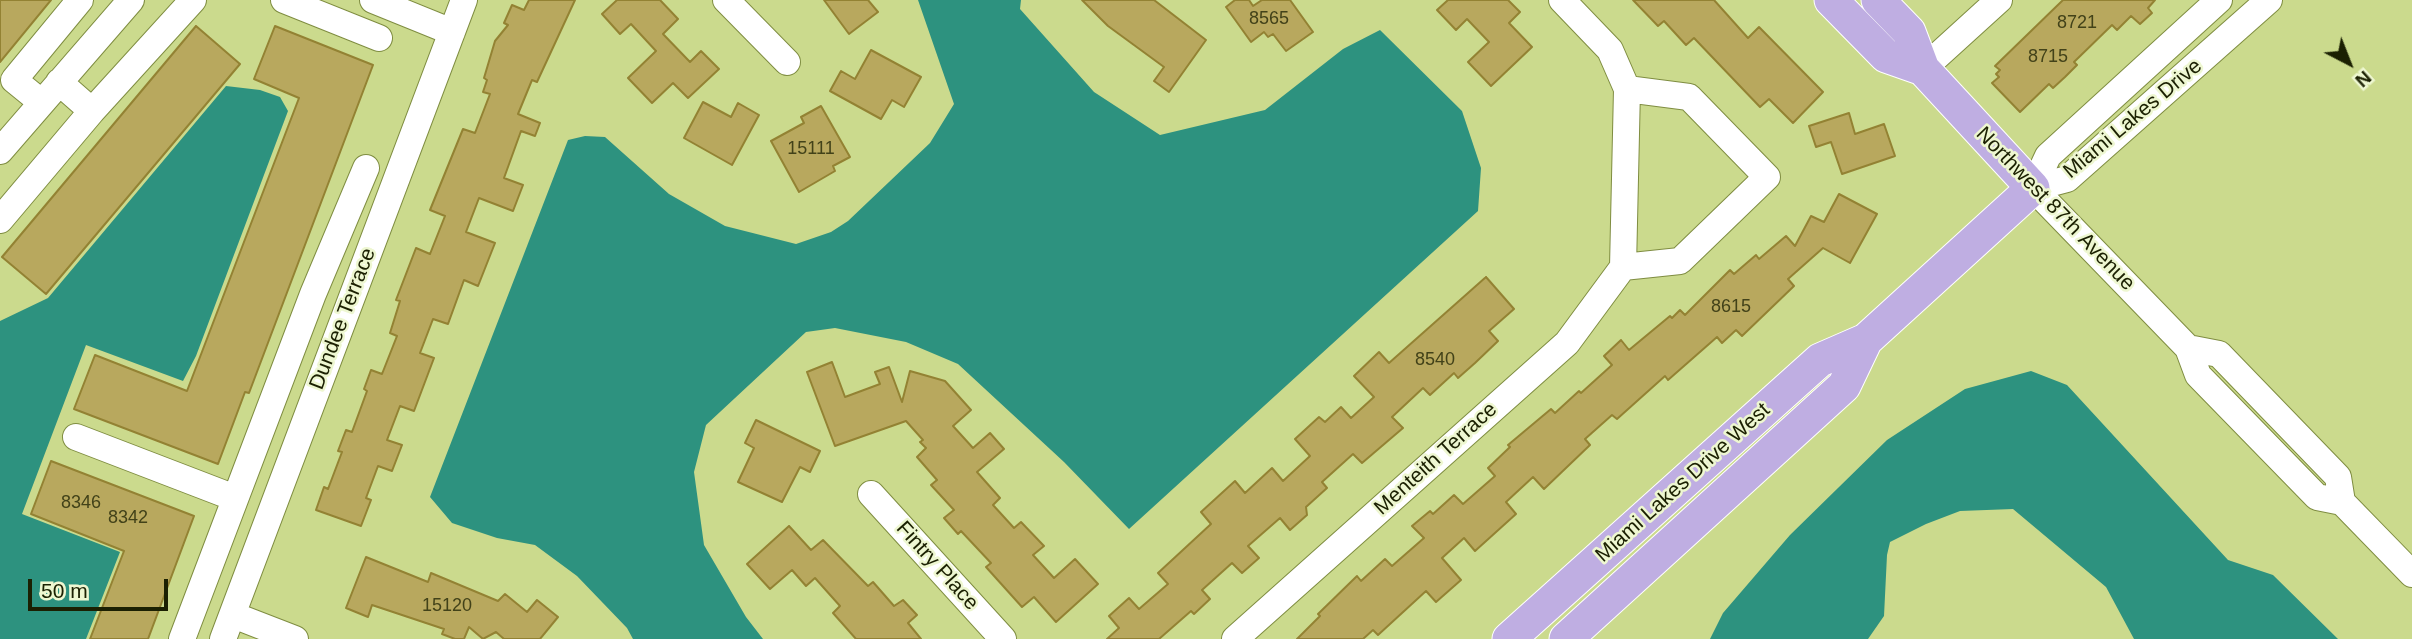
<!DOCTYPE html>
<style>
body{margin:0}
#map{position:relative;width:2412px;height:639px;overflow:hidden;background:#cbda8d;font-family:Arial,sans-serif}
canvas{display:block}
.north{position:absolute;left:2314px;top:28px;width:70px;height:70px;-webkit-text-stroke:5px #eef7d1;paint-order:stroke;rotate:138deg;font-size:19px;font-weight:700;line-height:28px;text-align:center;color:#1b2002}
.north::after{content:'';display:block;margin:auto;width:24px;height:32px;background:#1b2002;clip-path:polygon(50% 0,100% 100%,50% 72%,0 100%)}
.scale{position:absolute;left:28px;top:579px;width:140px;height:32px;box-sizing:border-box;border:4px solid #1b2002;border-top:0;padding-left:9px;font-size:21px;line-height:24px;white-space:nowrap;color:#1b2002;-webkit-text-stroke:5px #eef7d1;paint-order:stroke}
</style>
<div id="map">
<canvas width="2412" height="639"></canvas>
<div class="north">N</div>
<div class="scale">50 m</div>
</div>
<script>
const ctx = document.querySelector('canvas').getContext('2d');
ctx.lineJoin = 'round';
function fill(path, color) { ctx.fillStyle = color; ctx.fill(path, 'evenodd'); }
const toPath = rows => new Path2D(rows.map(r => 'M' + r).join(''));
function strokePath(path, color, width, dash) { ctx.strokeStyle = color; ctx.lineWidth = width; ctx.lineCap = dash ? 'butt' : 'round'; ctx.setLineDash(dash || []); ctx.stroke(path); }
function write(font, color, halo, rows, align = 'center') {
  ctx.font = font + ' Arial,sans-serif'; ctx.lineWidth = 5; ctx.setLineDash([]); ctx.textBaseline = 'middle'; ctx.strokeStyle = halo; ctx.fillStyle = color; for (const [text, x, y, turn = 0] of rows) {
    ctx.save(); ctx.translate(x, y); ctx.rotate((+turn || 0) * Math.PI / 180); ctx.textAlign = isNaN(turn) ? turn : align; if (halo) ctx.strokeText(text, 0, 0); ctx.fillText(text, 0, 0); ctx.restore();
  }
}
const water = toPath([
 [918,0,1021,0,1020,9,1094,92,1160,135,1265,110,1343,49,1380,30,1462,111,1481,168,1478,211,1129,529,1064,462,958,364,906,342,835,328,806,332,706,425,694,472,704,545,746,617,763,639,633,639,627,628,577,576,535,545,497,538,452,523,430,497,568,140,585,136,605,137,669,194,725,226,796,244,831,232,848,221,930,143,954,104],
 [226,86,260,90,280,97,288,111,196,356,183,381,86,345,22,514,120,552,86,639,0,639,0,321,48,298],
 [2031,371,2067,385,2228,560,2273,575,2338,639,2134,639,2106,587,2013,509,1960,511,1926,524,1890,542,1887,555,1884,616,1868,639,1710,639,1723,613,1790,535,1887,440,1965,389]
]);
const building = toPath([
 [0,0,51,0,0,62,0,0],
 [529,0,575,0,537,82,532,80,518,114,540,123,535,136,521,131,504,178,523,185,513,211,479,198,466,232,495,243,478,286,464,280,448,324,433,319,420,353,434,358,414,411,400,406,387,440,402,445,392,471,378,466,366,498,371,500,361,526,316,510,324,487,328,489,342,452,338,451,346,430,352,432,367,391,364,389,371,370,382,374,397,336,390,333,400,301,396,300,416,248,430,254,445,216,430,210,463,129,475,133,490,94,483,92,487,80,484,78,495,41,508,25,504,23,512,5,524,10,529,0],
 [617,0,660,0,678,19,663,34,690,62,701,51,719,69,688,98,673,83,652,103,628,78,656,51,631,24,620,34,602,14,617,0],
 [824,0,868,0,878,12,849,34,824,0],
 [1082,0,1154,0,1206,40,1169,92,1154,81,1164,67,1108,26,1082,0],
 [1235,0,1249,0,1253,6,1262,0,1290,0,1313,32,1286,51,1273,34,1268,37,1264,32,1251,42,1226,7,1235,0],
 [1448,0,1508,0,1520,12,1509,23,1532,47,1491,86,1468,62,1489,42,1467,19,1456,30,1437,10,1448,0],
 [1633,0,1714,0,1748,38,1759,27,1823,92,1793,123,1769,99,1760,107,1694,38,1686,45,1664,21,1658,26,1633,0],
 [2063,0,2155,0,2148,8,2152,13,2140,24,2131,16,2117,30,2112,25,2074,62,2077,65,2065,77,2053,88,2049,84,2020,112,1992,83,1999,77,1996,74,2000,70,1995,66,2063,0],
 [196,26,240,64,46,294,2,257,196,26],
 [275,26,373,65,249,393,245,392,218,464,74,409,95,355,187,391,299,98,254,79,275,26],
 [871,50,921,77,904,107,892,100,881,119,830,91,841,71,855,79,871,50],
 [703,102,731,117,738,103,759,115,732,165,684,138,703,102],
 [821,106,850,157,833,166,835,171,799,192,771,141,804,123,801,117,821,106],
 [1849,113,1855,134,1884,124,1895,156,1842,174,1831,142,1816,147,1809,126,1849,113],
 [1839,194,1877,214,1850,263,1823,248,1788,279,1794,286,1742,336,1736,330,1722,343,1717,337,1668,380,1665,376,1617,419,1612,415,1585,439,1590,445,1544,489,1533,477,1506,502,1516,514,1475,551,1464,538,1442,558,1461,580,1436,602,1426,591,1378,635,1373,630,1363,639,1297,639,1320,616,1318,614,1357,576,1361,581,1385,559,1392,566,1424,538,1412,526,1430,511,1433,514,1454,495,1463,504,1495,476,1488,468,1510,447,1508,445,1551,409,1555,413,1579,391,1581,393,1612,365,1604,356,1621,340,1629,350,1670,316,1672,318,1680,310,1685,315,1730,270,1734,274,1756,255,1759,259,1786,236,1795,246,1811,216,1824,222,1839,194],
 [1486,277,1514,309,1489,331,1498,341,1475,363,1458,378,1454,373,1430,395,1423,388,1392,417,1403,428,1362,463,1353,454,1322,482,1327,488,1306,507,1307,515,1290,530,1280,518,1248,546,1259,558,1242,573,1232,563,1202,590,1210,599,1194,614,1191,611,1159,639,1107,639,1119,628,1109,616,1129,598,1139,609,1168,584,1158,573,1211,524,1201,512,1235,481,1245,493,1272,468,1283,481,1310,456,1295,439,1319,417,1325,422,1341,407,1351,418,1374,397,1354,376,1379,352,1389,363,1486,277],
 [832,362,845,397,880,384,875,372,889,367,902,402,910,371,945,381,971,410,953,426,973,448,990,433,1004,449,977,472,1000,498,993,505,1014,528,1021,522,1044,546,1033,555,1054,578,1075,559,1098,584,1056,622,1034,597,1022,607,986,567,991,563,961,531,958,534,944,518,954,510,931,485,937,480,917,457,926,448,920,442,923,440,906,421,835,446,807,372,832,362],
 [756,420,820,451,810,472,800,467,782,502,738,482,754,448,745,443,756,420],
 [51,461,194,516,148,639,90,639,124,551,31,514,51,461],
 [789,526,811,550,823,540,868,586,873,582,894,606,903,600,917,615,908,623,921,639,856,639,833,613,840,606,815,578,806,586,792,570,770,589,747,564,789,526],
 [366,557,428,582,431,573,498,601,505,594,527,612,537,600,558,617,540,639,504,639,496,632,483,639,469,627,464,639,455,639,442,634,444,629,372,605,368,617,346,608,366,557]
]);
const minor = toPath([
 [284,0,379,38],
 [373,0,452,32],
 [726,0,787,62],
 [1562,0,1610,50,1627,89,1623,267],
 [1923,69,1999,0],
 [41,102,14,80,80,0],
 [92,111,193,0],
 [0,151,131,0],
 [2033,188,2188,348,2198,375,2317,497,2342,502,2412,574],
 [2033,188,2067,179,2269,0],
 [2033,188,2048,156,2219,0],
 [0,220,92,111,59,82],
 [1623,267,1680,261,1767,177,1689,97,1627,89],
 [2188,348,2219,354,2338,477,2342,502],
 [76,437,235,498],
 [871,494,1003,639],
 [233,615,295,639],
 [182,639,313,294,366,168],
 [223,639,464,0],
 [1235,639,1567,343,1623,267]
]);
const major = toPath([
 [1831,0,1886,56,1923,69],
 [1509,639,1820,360,1866,340,2033,188,1923,69,1909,32,1878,0],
 [1566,639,1844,386,1866,340]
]);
const numberNames = [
 ["8565",1269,19],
 ["8721",2077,23],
 ["8715",2048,57],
 ["15111",811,149],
 ["8615",1731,307],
 ["8540",1435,360],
 ["8346",81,503],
 ["8342",128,518],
 ["15120",447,606]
];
const streetNames = [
 ["Miami Lakes Drive",2133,119,-40],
 ["Northwest 87th Avenue",2055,209,46],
 ["Dundee Terrace",343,319,-69],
 ["Menteith Terrace",1436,459,-42],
 ["Miami Lakes Drive West",1683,483,-42],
 ["Fintry Place",937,566,48]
];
fill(water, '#2d927f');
fill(building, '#b8a85e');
strokePath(building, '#938233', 2);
strokePath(minor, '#7f8d41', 28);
strokePath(major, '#fff', 35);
strokePath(minor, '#fff', 26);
strokePath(major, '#bfaee2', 33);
write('18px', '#424219', null, numberNames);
write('21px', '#1b2002', '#eef7d1', streetNames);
</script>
